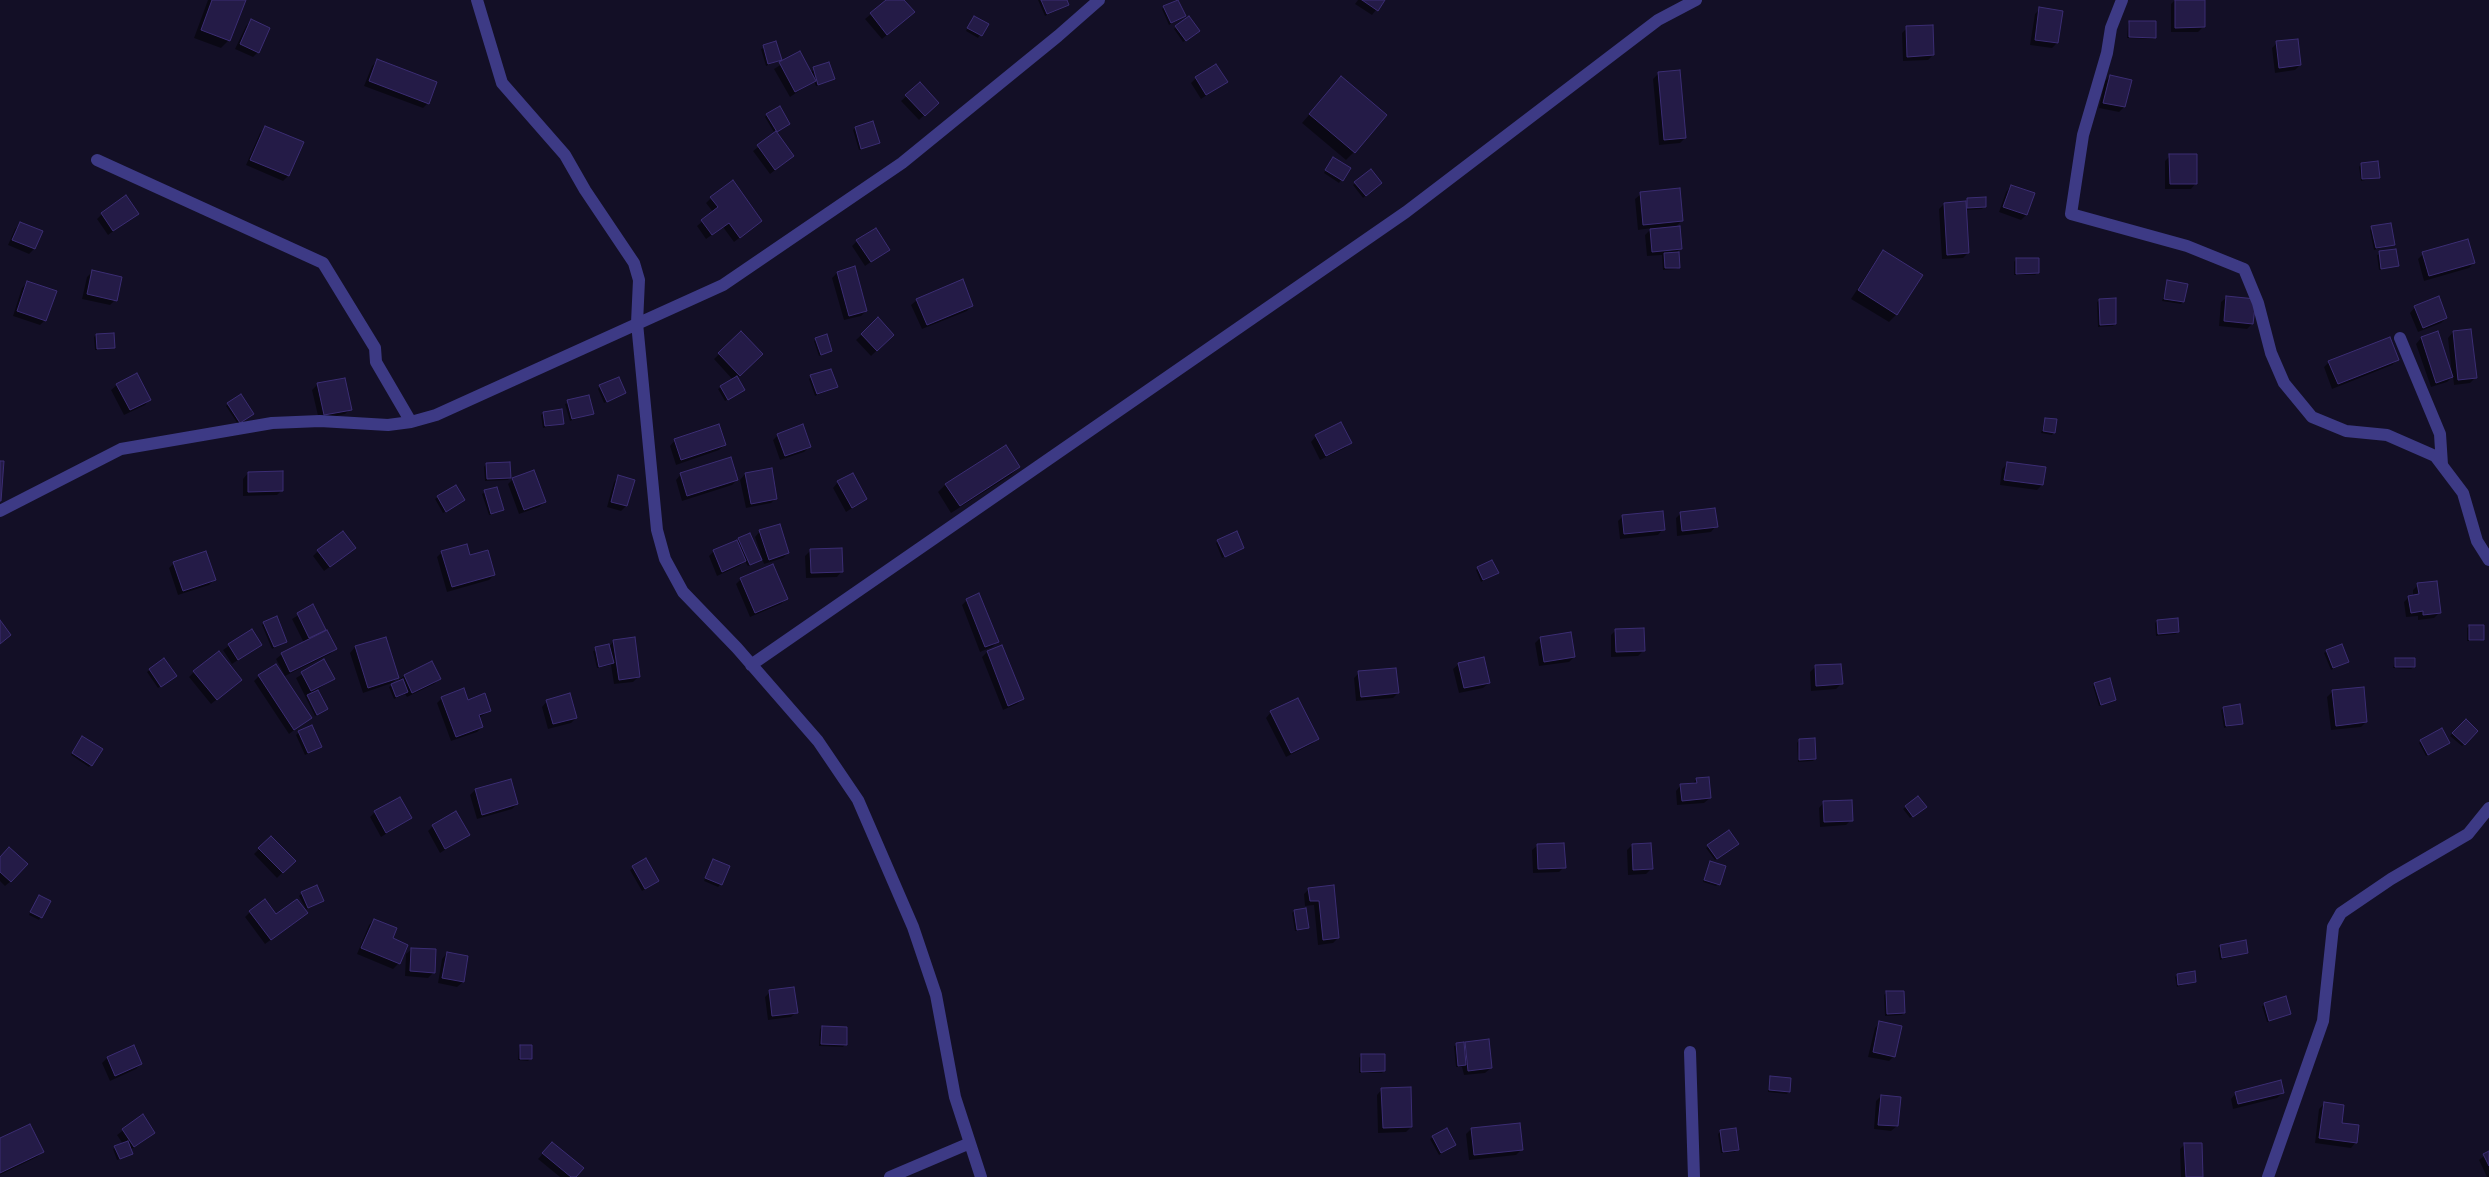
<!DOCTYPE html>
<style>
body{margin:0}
canvas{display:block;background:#130f26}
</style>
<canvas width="2489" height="1177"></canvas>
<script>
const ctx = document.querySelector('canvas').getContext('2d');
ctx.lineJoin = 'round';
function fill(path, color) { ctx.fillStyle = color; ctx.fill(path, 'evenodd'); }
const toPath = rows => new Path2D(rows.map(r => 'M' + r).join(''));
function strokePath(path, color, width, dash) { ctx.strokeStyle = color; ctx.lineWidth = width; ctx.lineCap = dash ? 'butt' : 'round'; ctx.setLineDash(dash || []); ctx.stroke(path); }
const shadow = toPath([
 [208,0,244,0,229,40,221,48,194,38],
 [888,0,903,0,908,17,882,39,865,19],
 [1038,0,1066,0,1068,5,1045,16],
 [1358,0,1384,0,1372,15,1355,4],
 [2175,0,2203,0,2203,27,2198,32,2171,32,2171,4],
 [1164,7,1185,16,1169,25,1162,9],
 [2040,9,2057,43,2052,48,2030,45,2035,14],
 [972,19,987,24,978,38,966,31],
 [251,21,258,52,253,57,235,49,246,26],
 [2130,22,2155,37,2153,39,2127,38,2128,24],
 [1176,27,1196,33,1183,42,1174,29],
 [1907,28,1933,55,1928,60,1903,61,1902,33],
 [775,43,780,60,766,66,761,49],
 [2277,43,2300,65,2295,70,2275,73,2272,48],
 [799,53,810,72,828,64,833,79,816,86,814,81,790,97,774,69],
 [377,61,428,103,423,108,364,86,372,66],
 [1658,74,1685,138,1680,143,1659,145,1653,79],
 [2110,76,2124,107,2119,112,2099,108,2105,81],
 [1196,78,1226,82,1201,99,1191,83],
 [920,84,937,103,919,120,901,101],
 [1334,86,1354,152,1346,160,1302,123],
 [767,115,786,126,775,132,787,161,770,174,753,151,775,134,765,117],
 [266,128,288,176,283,181,246,165,260,133],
 [855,128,879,142,859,150,853,130],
 [2170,156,2196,183,2191,189,2165,189,2165,161],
 [1331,161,1349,168,1339,183,1324,173],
 [2361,164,2379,177,2361,181,2359,167],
 [1371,171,1378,185,1363,198,1353,185],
 [2011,186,2026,215,2021,220,1999,212,2006,192],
 [1641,194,1682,220,1675,228,1681,248,1676,253,1679,267,1676,269,1663,270,1662,255,1647,256,1645,235,1652,228,1638,230,1635,199],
 [711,198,755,226,734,242,723,227,706,239,697,226,713,212,706,203],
 [1968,199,1984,207,1982,209,1965,210,1968,253,1963,258,1942,259,1939,209,1944,204,1965,201],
 [102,214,137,214,108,235,97,219],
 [20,224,34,249,29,254,8,245,15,229],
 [2372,228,2394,244,2374,250,2370,230],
 [857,241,888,250,865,266,852,246],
 [2395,250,2397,265,2379,270,2377,255],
 [1884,252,1897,314,1889,322,1851,299,1876,260],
 [2423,254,2474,263,2469,268,2424,281,2418,259],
 [2016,259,2038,273,2035,275,2014,275,2014,262],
 [92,272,115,300,110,305,82,299,87,277],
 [837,273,866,311,861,316,844,320,832,278],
 [28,282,45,320,40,325,13,316,22,288],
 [2168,282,2183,302,2181,304,2162,301],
 [2227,297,2252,324,2247,329,2219,326,2221,302],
 [917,300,972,305,967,311,922,329,911,305],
 [2100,300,2115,324,2113,326,2098,327,2097,302],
 [2415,307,2446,318,2441,323,2418,332,2410,313],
 [878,319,893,335,871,356,856,340],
 [2453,332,2475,378,2470,383,2454,385,2453,376,2447,382,2431,387,2416,344,2421,338,2437,333,2452,375,2448,338],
 [741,333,761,354,737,378,741,392,725,401,718,389,733,380,714,359],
 [96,335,114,347,112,349,95,350,94,337],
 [816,339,831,350,819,356,814,341],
 [2397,360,2392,365,2332,389,2324,367,2329,362],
 [811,377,836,387,815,396,809,379],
 [318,384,350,409,345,414,319,420,312,390],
 [117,385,150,399,145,405,124,415,111,390],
 [600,386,625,393,604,403,598,389],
 [588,396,593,413,570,421,565,404],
 [228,404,253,413,238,424,226,406],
 [544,413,563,423,543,428,541,415],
 [2045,419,2054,432,2052,435,2041,433],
 [778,435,810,446,804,452,780,460,773,440],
 [1316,436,1350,443,1345,448,1320,460,1311,442],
 [675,440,725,445,719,450,676,465,670,446],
 [486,464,510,478,508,480,485,481,484,467],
 [2007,464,2042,485,2037,490,2000,485,2002,469],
 [1019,467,1011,475,951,513,938,492,946,484],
 [248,473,282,490,277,495,243,496,243,479],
 [681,474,737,480,732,485,682,501,676,480],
 [745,474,776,498,771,503,746,508,740,480],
 [619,477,626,506,621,511,607,507,614,482],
 [513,479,545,502,539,507,519,514,508,484],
 [838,482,866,499,846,512,833,488],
 [456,486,462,502,443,513,435,499],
 [485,492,502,510,500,512,489,515,482,494],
 [1681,513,1716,526,1711,532,1677,536,1676,518],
 [1623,516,1663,529,1658,535,1620,539,1618,521],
 [760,531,788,553,783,558,764,564,755,537],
 [749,534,758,561,748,566,745,561,739,566,717,576,709,556,714,551],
 [1218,541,1243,548,1222,558,1216,543],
 [318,551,349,553,324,571,313,556],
 [810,551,842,571,837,577,806,578,805,556],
 [442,552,469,557,494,575,489,580,447,592,437,557],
 [174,563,214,580,209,585,178,595,169,568],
 [1478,568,1497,573,1481,582,1476,570],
 [741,579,786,599,781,604,750,617,736,584],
 [2418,585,2440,612,2434,618,2418,620,2418,616,2406,617,2404,602,2409,597,2413,596,2413,590],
 [967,600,997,642,992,647,980,652,962,605],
 [313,606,335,649,330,654,285,676,276,659,282,654,304,643,292,619],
 [2157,621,2178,632,2176,634,2156,636,2155,623],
 [264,623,285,642,272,649,262,625],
 [2469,626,2482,639,2480,641,2467,641,2467,628],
 [251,630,260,645,232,664,223,650],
 [1616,630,1643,651,1638,656,1611,657,1611,635],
 [385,638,397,678,392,683,363,693,350,653,355,647],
 [1540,638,1574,657,1569,662,1539,666,1535,643],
 [614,641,638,677,633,682,614,684,611,665,597,668,593,651,609,647],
 [1001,647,1022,699,1017,704,1003,710,982,657,987,652],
 [2327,651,2348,662,2331,670,2324,653],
 [2395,659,2414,667,2411,669,2393,668],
 [164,660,173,678,158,688,147,672],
 [324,661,333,679,317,690,327,708,315,716,296,678],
 [1459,664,1489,683,1483,688,1459,693,1453,669],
 [1816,666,1841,684,1836,689,1811,691,1810,672],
 [194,672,235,685,211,704,189,677],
 [1359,673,1398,693,1393,698,1356,701,1354,678],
 [259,676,310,718,289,734,254,681],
 [404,676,439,679,434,684,407,697,405,694,394,699,389,687],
 [2095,684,2115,700,2099,706,2093,686],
 [2332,692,2366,722,2361,727,2331,730,2327,697],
 [442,698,468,701,490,710,479,718,482,727,477,732,451,741,437,703],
 [547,701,576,718,571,723,548,729,542,707],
 [2224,708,2242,723,2224,728,2221,710],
 [1271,712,1317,739,1312,744,1286,757,1266,718],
 [2466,720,2477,731,2462,746,2450,736],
 [299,732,321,747,305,755,296,735],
 [80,740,91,765,89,767,71,755],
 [1799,740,1815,759,1813,761,1798,762,1797,743],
 [2421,741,2449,743,2426,756,2419,743],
 [1697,779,1710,798,1704,803,1677,805,1676,791,1681,785,1691,785],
 [510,780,517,804,512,809,477,819,470,795,475,790],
 [1918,798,1923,809,1910,818,1903,809],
 [1824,802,1851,820,1846,825,1820,827,1819,808],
 [375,812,411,818,381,837,370,817],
 [433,826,468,835,440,853,428,831],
 [1728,831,1735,846,1715,860,1706,848],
 [271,837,294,861,277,878,254,854],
 [1538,845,1564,867,1559,872,1533,873,1532,850],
 [1632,845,1651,869,1646,874,1628,875,1627,850],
 [0,858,11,881,5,886,0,881],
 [646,860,658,881,642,891,630,870],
 [713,860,721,884,718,887,704,881],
 [1710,863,1719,884,1716,886,1703,882],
 [1333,887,1338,938,1333,943,1318,945,1314,905,1305,906,1304,894,1309,889],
 [302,893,320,903,306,909,299,896],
 [37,899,49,902,39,920,29,915],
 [1294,911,1308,927,1306,929,1295,931,1292,913],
 [250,912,276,916,301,918,265,944,245,917],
 [374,920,391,939,406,945,398,964,393,969,357,954,369,925],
 [2221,946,2247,953,2220,960,2218,948],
 [412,949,433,973,428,978,405,976,406,954],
 [447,953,463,982,457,987,438,983,442,959],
 [2177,975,2195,981,2177,987,2175,977],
 [770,992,796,1012,791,1017,768,1020,765,997],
 [1886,993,1904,1013,1902,1015,1885,1016,1884,995],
 [2285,998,2290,1014,2267,1022,2262,1006],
 [1880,1022,1894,1056,1889,1061,1868,1057,1875,1028],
 [822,1027,845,1045,843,1047,819,1046,820,1029],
 [1465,1043,1491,1068,1485,1073,1464,1075,1462,1067,1456,1067,1454,1046],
 [521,1046,530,1059,528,1061,518,1060,519,1048],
 [133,1047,141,1064,136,1069,110,1081,102,1063,107,1058],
 [1361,1055,1384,1071,1382,1073,1359,1073,1359,1058],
 [1771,1077,1789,1092,1787,1094,1768,1092],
 [1382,1089,1411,1127,1406,1132,1378,1133,1377,1095],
 [2236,1093,2283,1093,2277,1098,2233,1109,2231,1099],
 [1881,1096,1897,1126,1891,1131,1874,1129,1876,1101],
 [2324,1104,2356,1142,2351,1148,2315,1143,2319,1109],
 [142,1116,148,1138,130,1150,131,1153,129,1156,117,1160,113,1149,123,1144,117,1135],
 [1471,1129,1521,1150,1516,1155,1469,1160,1466,1134],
 [1721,1131,1737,1150,1735,1152,1721,1153,1718,1134],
 [1433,1137,1455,1145,1439,1155,1430,1139],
 [0,1140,43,1152,37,1157,0,1175],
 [2185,1144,2201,1177,2181,1177,2180,1149],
 [547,1149,575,1177,560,1177,538,1159],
 [2489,1152,2489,1177,2487,1177,2479,1160]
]);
const building = toPath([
 [212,0,246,0,230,41,201,30,212,0],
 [886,0,904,0,915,12,887,35,870,13,886,0],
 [1041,0,1067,0,1069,5,1047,14,1041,0],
 [1178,0,1186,16,1171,23,1163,6,1178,0],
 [1362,0,1385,0,1378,11,1362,0],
 [2175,0,2205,0,2205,27,2175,28,2175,0],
 [2039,7,2063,11,2058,43,2035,40,2039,7],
 [974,16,989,24,982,36,967,28,974,16],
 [1189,16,1200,31,1186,41,1175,26,1189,16],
 [251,19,270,28,259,53,240,44,251,19],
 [2129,21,2156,21,2156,38,2129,37,2129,21],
 [1933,25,1934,55,1907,57,1906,26,1933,25],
 [2298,39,2301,65,2279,68,2276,41,2298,39],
 [776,41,782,60,768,64,763,45,776,41],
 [800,51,816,81,795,92,779,62,800,51],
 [377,59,437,82,429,104,369,81,377,59],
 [829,62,835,79,818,85,813,67,829,62],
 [1216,64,1228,82,1206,95,1195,77,1216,64],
 [1680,70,1686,138,1664,140,1658,72,1680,70],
 [2110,75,2132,80,2125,107,2103,103,2110,75],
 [1341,76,1387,115,1355,153,1309,114,1341,76],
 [920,82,939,103,925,116,905,95,920,82],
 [780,106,790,124,777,132,766,114,780,106],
 [873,121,880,143,861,149,855,127,873,121],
 [265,126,304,142,289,176,250,160,265,126],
 [776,131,794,156,775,170,757,145,776,131],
 [2169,154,2197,154,2197,184,2170,184,2169,154],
 [1333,157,1351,168,1343,181,1325,170,1333,157],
 [2378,161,2380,178,2362,179,2361,163,2378,161],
 [1371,169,1382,183,1366,196,1354,182,1371,169],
 [733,180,762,221,740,238,729,223,712,235,701,220,718,207,710,197,733,180],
 [2011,185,2035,193,2027,215,2003,207,2011,185],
 [1680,188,1683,221,1643,225,1640,192,1680,188],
 [126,195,139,214,113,231,101,213,126,195],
 [1986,197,1986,207,1967,208,1967,198,1986,197],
 [1966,201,1969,253,1947,255,1944,203,1966,201],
 [20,222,43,231,35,249,12,240,20,222],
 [2391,223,2395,245,2376,248,2371,226,2391,223],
 [1680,226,1682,249,1652,252,1650,229,1680,226],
 [876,228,890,250,871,262,856,240,876,228],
 [2468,239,2475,263,2429,276,2422,252,2468,239],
 [2396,249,2399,266,2381,269,2379,251,2396,249],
 [1883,250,1923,275,1897,315,1858,290,1883,250],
 [1679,252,1680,268,1665,268,1664,253,1679,252],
 [2016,258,2039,258,2039,273,2016,274,2016,258],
 [855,266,867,311,849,316,837,272,855,266],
 [92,270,122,277,117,301,87,294,92,270],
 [963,279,973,306,927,325,916,299,963,279],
 [2167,280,2188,284,2184,302,2164,299,2167,280],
 [27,281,57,291,46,321,17,311,27,281],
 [2226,296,2256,299,2253,324,2224,321,2226,296],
 [2439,296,2447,318,2423,328,2414,306,2439,296],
 [2116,298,2116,324,2100,325,2099,299,2116,298],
 [878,317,894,335,877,351,861,334,878,317],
 [2471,329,2477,378,2458,380,2453,331,2471,329],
 [741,331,763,354,740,376,718,353,741,331],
 [2438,331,2453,377,2436,383,2421,337,2438,331],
 [114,333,115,348,97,349,96,334,114,333],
 [827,334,832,351,821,355,815,338,827,334],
 [2390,337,2399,360,2338,384,2328,361,2390,337],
 [831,369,838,387,817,394,810,375,831,369],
 [137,373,151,400,130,410,116,384,137,373],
 [737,376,745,390,728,400,720,386,737,376],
 [619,377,626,393,607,402,599,385,619,377],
 [345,378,352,410,324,415,317,383,345,378],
 [241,394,254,414,240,423,227,403,241,394],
 [589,395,594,414,572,419,567,400,589,395],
 [562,409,564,424,545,426,543,412,562,409],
 [2045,418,2057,419,2055,433,2043,431,2045,418],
 [1341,422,1352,443,1326,456,1315,435,1341,422],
 [719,424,726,445,681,460,674,439,719,424],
 [803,424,811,447,785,456,777,434,803,424],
 [1006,445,1020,467,960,506,945,484,1006,445],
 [731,457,738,480,687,496,680,473,731,457],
 [0,461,4,461,1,501,0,501,0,461],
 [510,462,511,478,487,479,486,463,510,462],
 [2007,462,2046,467,2043,485,2004,480,2007,462],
 [772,468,777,499,751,504,745,473,772,468],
 [534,470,546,502,524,510,512,478,534,470],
 [283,471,283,491,248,492,248,472,283,471],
 [853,473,867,499,852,508,837,481,853,473],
 [618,475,635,480,627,506,611,502,618,475],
 [456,485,465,500,446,512,437,496,456,485],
 [497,487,504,510,491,514,484,490,497,487],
 [1715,508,1718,527,1682,531,1680,512,1715,508],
 [1663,511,1665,530,1624,534,1622,515,1663,511],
 [780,524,789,553,769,560,759,530,780,524],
 [343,531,356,548,330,567,317,550,343,531],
 [1237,531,1244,548,1225,557,1217,540,1237,531],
 [750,533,762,560,750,565,738,538,750,533],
 [737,540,746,561,722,572,713,550,737,540],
 [467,544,470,555,488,550,495,575,452,587,441,551,467,544],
 [842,548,843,572,811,573,810,549,842,548],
 [206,551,216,580,183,591,173,562,206,551],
 [1492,560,1499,573,1483,580,1477,567,1492,560],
 [773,564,788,599,755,613,740,578,773,564],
 [2437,581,2441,613,2423,615,2423,611,2411,613,2408,596,2419,594,2417,583,2437,581],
 [979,593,999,642,985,647,966,599,979,593],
 [313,604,326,630,309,638,297,613,313,604],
 [277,616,287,642,274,647,263,622,277,616],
 [2178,618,2179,632,2158,634,2157,620,2178,618],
 [0,620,11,635,0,644,0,620],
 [2469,625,2484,625,2484,640,2469,640,2469,625],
 [1644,628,1645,651,1616,652,1615,629,1644,628],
 [252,629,262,645,238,660,228,644,252,629],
 [327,630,337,649,290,672,281,653,327,630],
 [1571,632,1575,657,1544,662,1540,637,1571,632],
 [386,637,399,678,368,688,355,646,386,637],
 [635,637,640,677,619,680,613,640,635,637],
 [609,644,614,663,599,667,595,647,609,644],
 [2342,644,2349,662,2333,668,2326,650,2342,644],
 [1002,645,1024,699,1008,706,987,651,1002,645],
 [219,651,242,680,217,700,193,671,219,651],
 [1484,657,1490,683,1464,688,1458,663,1484,657],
 [164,658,177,676,161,687,149,669,164,658],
 [2395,658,2415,658,2415,667,2395,667,2395,658],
 [324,659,335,679,311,691,301,672,324,659],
 [432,661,441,679,412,693,404,675,432,661],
 [276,664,312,718,294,730,258,675,276,664],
 [1841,664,1843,684,1816,686,1815,665,1841,664],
 [1396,668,1399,693,1361,697,1358,671,1396,668],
 [2110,678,2116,700,2101,705,2094,683,2110,678],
 [403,679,408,692,396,697,391,684,403,679],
 [2364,687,2367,722,2336,726,2332,690,2364,687],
 [464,688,468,700,485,693,491,711,479,715,483,727,456,737,441,697,464,688],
 [318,690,328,709,317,715,307,695,318,690],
 [570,693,577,718,553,724,546,700,570,693],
 [1298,698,1319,739,1291,753,1270,711,1298,698],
 [2240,704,2243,724,2226,726,2223,707,2240,704],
 [2466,719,2478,731,2465,745,2452,733,2466,719],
 [312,725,322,747,308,753,298,731,312,725],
 [2442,728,2450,743,2428,755,2420,740,2442,728],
 [82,736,103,749,92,766,72,753,82,736],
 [1815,738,1816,759,1799,760,1799,739,1815,738],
 [1709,777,1711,798,1682,801,1680,784,1697,783,1696,778,1709,777],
 [511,779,518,804,482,815,475,789,511,779],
 [1918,796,1927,807,1913,817,1905,806,1918,796],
 [400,797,412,818,386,833,374,811,400,797],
 [1852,800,1853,821,1824,822,1823,801,1852,800],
 [456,811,470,835,445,849,432,825,456,811],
 [1729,830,1739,844,1717,859,1707,845,1729,830],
 [271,836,296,861,283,873,258,848,271,836],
 [1564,843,1566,868,1538,869,1537,844,1564,843],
 [1651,843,1653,869,1633,870,1632,844,1651,843],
 [9,847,28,864,11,882,0,872,0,857,9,847],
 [646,858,659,881,645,889,632,866,646,858],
 [713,859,730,866,722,885,705,878,713,859],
 [1710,861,1726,866,1720,885,1704,880,1710,861],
 [317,885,324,901,308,908,301,892,317,885],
 [1334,885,1339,938,1323,940,1319,901,1310,901,1308,888,1334,885],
 [39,895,51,901,42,918,30,912,39,895],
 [265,899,276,914,297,899,308,913,271,940,249,911,265,899],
 [1306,908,1309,928,1297,930,1294,910,1306,908],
 [374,919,397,928,393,938,408,945,400,964,361,948,374,919],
 [2246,940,2248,953,2222,958,2220,945,2246,940],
 [411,948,436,949,435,973,410,971,411,948],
 [447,952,468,956,464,982,442,978,447,952],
 [2195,971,2196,982,2178,985,2177,974,2195,971],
 [794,987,798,1013,772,1016,769,990,794,987],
 [1886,991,1904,991,1905,1013,1887,1014,1886,991],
 [2286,996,2291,1014,2269,1021,2264,1003,2286,996],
 [1879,1021,1902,1026,1895,1057,1873,1052,1879,1021],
 [822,1026,847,1027,847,1045,821,1044,822,1026],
 [1489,1039,1492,1068,1468,1071,1465,1042,1489,1039],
 [1464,1042,1466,1065,1458,1066,1456,1043,1464,1042],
 [134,1045,142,1064,115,1076,107,1057,134,1045],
 [520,1045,532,1045,532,1059,520,1059,520,1045],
 [1361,1054,1385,1054,1385,1071,1361,1072,1361,1054],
 [1770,1076,1791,1078,1790,1092,1769,1090,1770,1076],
 [2281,1080,2284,1093,2238,1104,2235,1092,2281,1080],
 [1411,1087,1412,1127,1383,1128,1381,1088,1411,1087],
 [1881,1095,1901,1097,1898,1126,1878,1125,1881,1095],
 [2324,1102,2344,1105,2342,1123,2359,1125,2357,1143,2319,1138,2324,1102],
 [143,1114,155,1133,134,1147,122,1129,143,1114],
 [1520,1123,1523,1150,1474,1155,1471,1128,1520,1123],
 [30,1124,44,1152,0,1173,0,1138,30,1124],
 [1447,1128,1456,1145,1441,1153,1432,1136,1447,1128],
 [1736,1128,1739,1150,1723,1152,1720,1130,1736,1128],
 [128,1141,133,1154,120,1159,114,1146,128,1141],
 [552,1142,584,1168,576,1177,571,1177,542,1153,552,1142],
 [2184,1143,2202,1143,2203,1177,2186,1177,2184,1143],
 [2489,1151,2489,1166,2483,1154,2489,1151]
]);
const minor = toPath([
 [477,0,502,83,565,155,585,190,634,263,639,280,637,323,657,530,665,559,683,592,737,648,818,741,858,800,913,927,936,995,955,1097,981,1177],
 [2122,0,2111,28,2107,53,2083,135,2071,214,2187,246,2244,269,2258,303,2271,353,2284,383,2312,417,2346,431,2387,435,2435,456,2463,493,2477,541,2489,560],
 [97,160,323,263,375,348,376,362,411,422],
 [2400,338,2440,434,2442,465],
 [0,511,121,449,272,423,320,421,388,425,411,422,436,415,723,285,902,163,1058,36,1099,0],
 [751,665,1406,212,1658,20,1696,0],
 [1690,1052,1694,1177],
 [890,1177,970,1143],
 [2268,1177,2323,1021,2333,927,2341,913,2391,879,2468,834,2489,808]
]);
fill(shadow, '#0007');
fill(building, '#241b47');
strokePath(building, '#3b2d73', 1);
strokePath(minor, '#3d3a85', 12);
</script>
